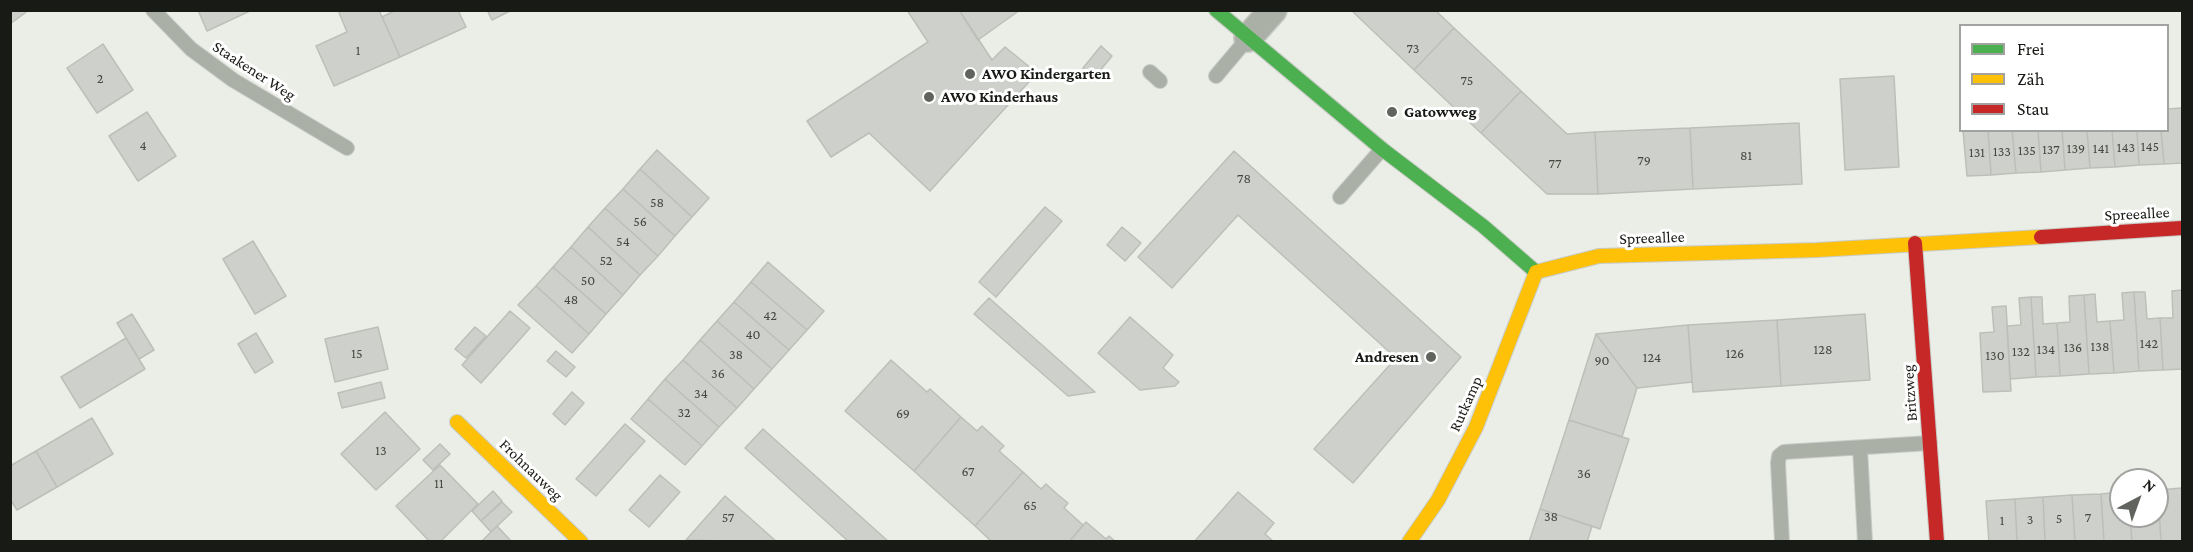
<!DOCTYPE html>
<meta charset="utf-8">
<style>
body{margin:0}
#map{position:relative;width:2193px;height:552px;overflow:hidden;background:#eaeee6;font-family:"Crimson Pro",serif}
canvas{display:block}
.frame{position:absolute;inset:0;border:12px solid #171a15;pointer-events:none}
.legend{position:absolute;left:1959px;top:24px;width:210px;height:108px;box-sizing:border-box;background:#fff;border:2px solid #a2a3a1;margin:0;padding:8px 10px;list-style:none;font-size:18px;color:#171a15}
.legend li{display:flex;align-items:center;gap:12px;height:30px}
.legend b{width:30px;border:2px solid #a2a3a1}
.north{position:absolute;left:2109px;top:468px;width:60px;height:60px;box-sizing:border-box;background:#fff;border:2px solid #a2a3a1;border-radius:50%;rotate:41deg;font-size:16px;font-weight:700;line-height:24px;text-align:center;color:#171a15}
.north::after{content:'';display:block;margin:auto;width:21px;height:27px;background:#61645e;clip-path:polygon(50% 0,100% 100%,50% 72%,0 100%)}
</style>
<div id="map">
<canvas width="2193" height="552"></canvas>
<div class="frame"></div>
<ul class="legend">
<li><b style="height:8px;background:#4caf50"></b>Frei</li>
<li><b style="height:8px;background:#ffc107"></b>Zäh</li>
<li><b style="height:8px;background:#c62828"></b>Stau</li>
</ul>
<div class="north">N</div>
</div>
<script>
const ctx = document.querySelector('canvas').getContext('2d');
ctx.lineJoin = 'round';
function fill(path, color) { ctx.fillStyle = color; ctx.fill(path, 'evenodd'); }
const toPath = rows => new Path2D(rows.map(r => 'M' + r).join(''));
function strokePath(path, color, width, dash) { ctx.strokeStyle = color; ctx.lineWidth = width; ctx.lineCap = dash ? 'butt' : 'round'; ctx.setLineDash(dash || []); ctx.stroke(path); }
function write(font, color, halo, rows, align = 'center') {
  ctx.font = font + ' "Crimson Pro",serif'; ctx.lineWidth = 6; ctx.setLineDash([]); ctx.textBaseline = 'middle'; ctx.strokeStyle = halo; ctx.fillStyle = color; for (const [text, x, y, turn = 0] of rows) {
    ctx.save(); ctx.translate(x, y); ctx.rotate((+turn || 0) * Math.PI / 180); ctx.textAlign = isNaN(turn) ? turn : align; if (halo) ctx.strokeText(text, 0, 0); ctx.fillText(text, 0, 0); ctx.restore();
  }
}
const building = toPath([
 [10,10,29,10,10,24,10,10],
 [198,10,252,10,207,31,198,10],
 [338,10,379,10,400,57,334,86,316,46,347,32,338,10],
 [396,10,458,10,466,27,400,57,382,17,396,10],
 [487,10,512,10,492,20,487,10],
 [907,10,959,10,992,60,1005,47,1037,73,930,191,869,133,831,157,807,121,928,42,907,10],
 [959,10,1020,10,978,40,959,10],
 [1351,10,1435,10,1454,28,1414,70,1351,10],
 [1454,28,1521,91,1481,133,1414,70,1454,28],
 [103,44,133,90,97,113,67,68,103,44],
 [1101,46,1112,56,1094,78,1083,68,1101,46],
 [1894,76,1899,167,1845,170,1840,79,1894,76],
 [1521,91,1567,134,1595,132,1598,194,1547,194,1481,133,1521,91],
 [2182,108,2182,163,2164,164,2161,130,2168,130,2168,109,2182,108],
 [147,112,176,156,138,181,109,136,147,112],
 [1799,123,1802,184,1693,189,1690,128,1799,123],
 [1690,128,1693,189,1598,194,1595,132,1690,128],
 [1963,130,1988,130,1991,175,1967,176,1963,130],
 [1988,130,2012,130,2016,173,1991,175,1988,130],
 [2012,130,2038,130,2041,172,2016,173,2012,130],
 [2038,130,2062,130,2065,170,2041,172,2038,130],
 [2062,130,2087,130,2090,168,2065,170,2062,130],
 [2087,130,2112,130,2115,167,2090,168,2087,130],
 [2112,130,2137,130,2139,165,2115,167,2112,130],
 [2137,130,2161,130,2164,164,2139,165,2137,130],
 [657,150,709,198,692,217,640,169,657,150],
 [1234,151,1461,357,1353,483,1314,449,1396,358,1238,215,1172,288,1138,257,1234,151],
 [640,169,692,217,675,236,623,189,640,169],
 [623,189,675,236,658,256,605,208,623,189],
 [1045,207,1062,221,996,297,979,282,1045,207],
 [605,208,658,256,640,275,588,227,605,208],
 [588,227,640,275,623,295,571,247,588,227],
 [1122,227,1141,243,1125,261,1107,245,1122,227],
 [253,241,286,296,255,314,223,259,253,241],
 [571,247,623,295,606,314,553,267,571,247],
 [768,262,824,311,807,330,751,282,768,262],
 [553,267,606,314,589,334,536,286,553,267],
 [751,282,807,330,789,350,734,302,751,282],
 [536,286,589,334,572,353,518,305,536,286],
 [2182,290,2182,369,2163,370,2160,318,2173,318,2172,291,2182,290],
 [2134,292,2139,371,2114,373,2110,321,2124,320,2122,293,2134,292],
 [2134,292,2145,292,2147,319,2160,318,2163,370,2139,371,2134,292],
 [2095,294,2097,322,2110,321,2114,373,2089,374,2084,295,2095,294],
 [2084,295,2089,374,2060,376,2057,323,2070,322,2069,296,2084,295],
 [2031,297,2036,377,2010,379,2007,326,2021,325,2019,298,2031,297],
 [2031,297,2042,297,2043,324,2057,323,2060,376,2036,377,2031,297],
 [989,298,1095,392,1068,396,974,314,989,298],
 [734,302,789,350,772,369,717,321,734,302],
 [2006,306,2011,391,1983,392,1980,333,1994,332,1992,307,2006,306],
 [510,311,530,328,481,383,462,365,510,311],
 [132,314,154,350,139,359,117,323,132,314],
 [1865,314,1870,380,1781,386,1777,320,1865,314],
 [1130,317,1173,355,1163,368,1179,382,1175,386,1140,390,1098,353,1130,317],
 [1777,320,1781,386,1693,392,1688,325,1777,320],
 [717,321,772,369,754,389,700,340,717,321],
 [1688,325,1692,382,1637,388,1596,334,1688,325],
 [378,327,388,369,335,382,325,339,378,327],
 [475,327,486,336,466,358,455,349,475,327],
 [256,333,273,362,255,373,238,344,256,333],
 [1596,334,1637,388,1622,437,1569,420,1596,334],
 [126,338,145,369,80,408,61,377,126,338],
 [700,340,754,389,737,408,683,360,700,340],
 [556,351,575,367,566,377,547,361,556,351],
 [683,360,737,408,719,427,665,379,683,360],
 [891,360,927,392,930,389,961,417,914,471,845,411,891,360],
 [665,379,719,427,702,446,648,399,665,379],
 [381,382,385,398,342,408,338,393,381,382],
 [572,392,584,403,565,425,553,414,572,392],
 [648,399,702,446,685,465,631,419,648,399],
 [385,412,420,449,376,490,341,454,385,412],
 [961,417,977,431,982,426,1004,446,999,451,1023,472,975,526,914,471,961,417],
 [92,418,113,454,57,487,36,451,92,418],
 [1569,420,1629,439,1600,529,1540,509,1569,420],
 [625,424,645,441,596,496,576,479,625,424],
 [763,429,889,542,849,542,745,448,763,429],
 [440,444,450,454,433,470,423,460,440,444],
 [36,451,57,487,17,510,10,499,10,466,36,451],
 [440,465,478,504,440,542,430,542,396,506,440,465],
 [1023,472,1041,489,1046,484,1057,494,1068,503,1064,508,1083,525,1069,542,992,542,975,526,1023,472],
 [660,475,680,492,649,527,629,510,660,475],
 [2182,488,2182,542,2161,542,2158,490,2182,488],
 [2158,490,2161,542,2132,542,2130,516,2157,516,2158,490],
 [493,491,502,501,481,521,472,511,493,491],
 [1238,492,1274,523,1265,534,1274,542,1194,542,1238,492],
 [2121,492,2121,516,2130,516,2132,542,2104,542,2101,494,2121,492],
 [2101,494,2104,542,2075,542,2072,495,2101,494],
 [2072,495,2075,542,2045,542,2043,497,2072,495],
 [725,496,777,542,686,540,725,496],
 [2043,497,2045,542,2017,542,2015,499,2043,497],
 [2015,499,2017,542,1989,542,1986,501,2015,499],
 [502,502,512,512,491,532,481,521,502,502],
 [1540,509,1592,526,1587,542,1529,542,1540,509],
 [1086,522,1106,539,1109,536,1116,542,1069,542,1086,522],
 [497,526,512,542,481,542,497,526]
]);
const lane = toPath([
 [153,10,191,49,233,80,347,148],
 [1150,72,1160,81],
 [1216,76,1248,38],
 [1340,197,1382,149],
 [1860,448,1865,542],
 [1782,542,1778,463,1779,456,1784,452,1930,443]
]);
const street = toPath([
 [1248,38,1273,10]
]);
const fast = toPath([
 [1216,10,1382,149,1483,226,1536,272]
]);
const slow = toPath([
 [1536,272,1599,256,1817,250,2041,237],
 [457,422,581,542],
 [1409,542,1438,500,1476,427,1536,272]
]);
const jam = toPath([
 [2041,237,2182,228],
 [1915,243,1937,542]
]);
const markers = [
 [970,74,6,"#61645e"],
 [929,97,6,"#61645e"],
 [1392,112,6,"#61645e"],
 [1431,357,6,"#61645e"]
];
const numberNames = [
 ["73",1413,49],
 ["1",358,51],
 ["2",100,79],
 ["75",1467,81],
 ["4",143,146],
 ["145",2150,147],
 ["143",2126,148],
 ["139",2076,149],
 ["141",2101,149],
 ["137",2051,150],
 ["135",2027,151],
 ["133",2002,152],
 ["131",1977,153],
 ["81",1746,156],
 ["79",1644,161],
 ["77",1555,164],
 ["78",1244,179],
 ["58",657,203],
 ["56",640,222],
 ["54",623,242],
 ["52",606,261],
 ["50",588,281],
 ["48",571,300],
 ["42",770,316],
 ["40",753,335],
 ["142",2149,344],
 ["138",2100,347],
 ["136",2073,348],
 ["128",1823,350],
 ["134",2046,350],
 ["132",2021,352],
 ["15",357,354],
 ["126",1735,354],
 ["38",736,355],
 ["130",1995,356],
 ["124",1652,358],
 ["90",1602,361],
 ["36",718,374],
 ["34",701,394],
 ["32",684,413],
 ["69",903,414],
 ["13",381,451],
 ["67",968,472],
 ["36",1584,474],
 ["11",439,484],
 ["65",1030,506],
 ["38",1551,517],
 ["57",728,518],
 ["7",2088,518],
 ["5",2059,519],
 ["3",2030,520],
 ["1",2002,521]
];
const streetNames = [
 ["Staakener Weg",254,71,33],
 ["Spreeallee",2137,214,-3],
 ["Spreeallee",1652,238,-2],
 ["Britzweg",1910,393,-94],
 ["Rutkamp",1466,404,-66],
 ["Frohnauweg",531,470,44]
];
const poiNames = [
 ["AWO Kindergarten",982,74],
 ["AWO Kinderhaus",941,97],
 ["Gatowweg",1404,112],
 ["Andresen",1419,357,"right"]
];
fill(building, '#ced1cb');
strokePath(building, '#bcbfb9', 1.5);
strokePath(lane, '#c8cbc5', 16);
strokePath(street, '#c8cbc5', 30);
strokePath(fast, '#c8cbc5', 16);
strokePath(slow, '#c8cbc5', 16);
strokePath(jam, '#c8cbc5', 16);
strokePath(lane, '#abb0a6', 14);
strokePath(street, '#abb0a6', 27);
strokePath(fast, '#4caf50', 14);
strokePath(slow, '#ffc107', 14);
strokePath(jam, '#c62828', 14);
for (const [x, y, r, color] of markers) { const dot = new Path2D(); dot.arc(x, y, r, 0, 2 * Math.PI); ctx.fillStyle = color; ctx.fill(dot); strokePath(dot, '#fff', 2); }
write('14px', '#454842', null, numberNames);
write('16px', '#171a15', '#fff', streetNames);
write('bold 16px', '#171a15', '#fff', poiNames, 'left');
</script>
